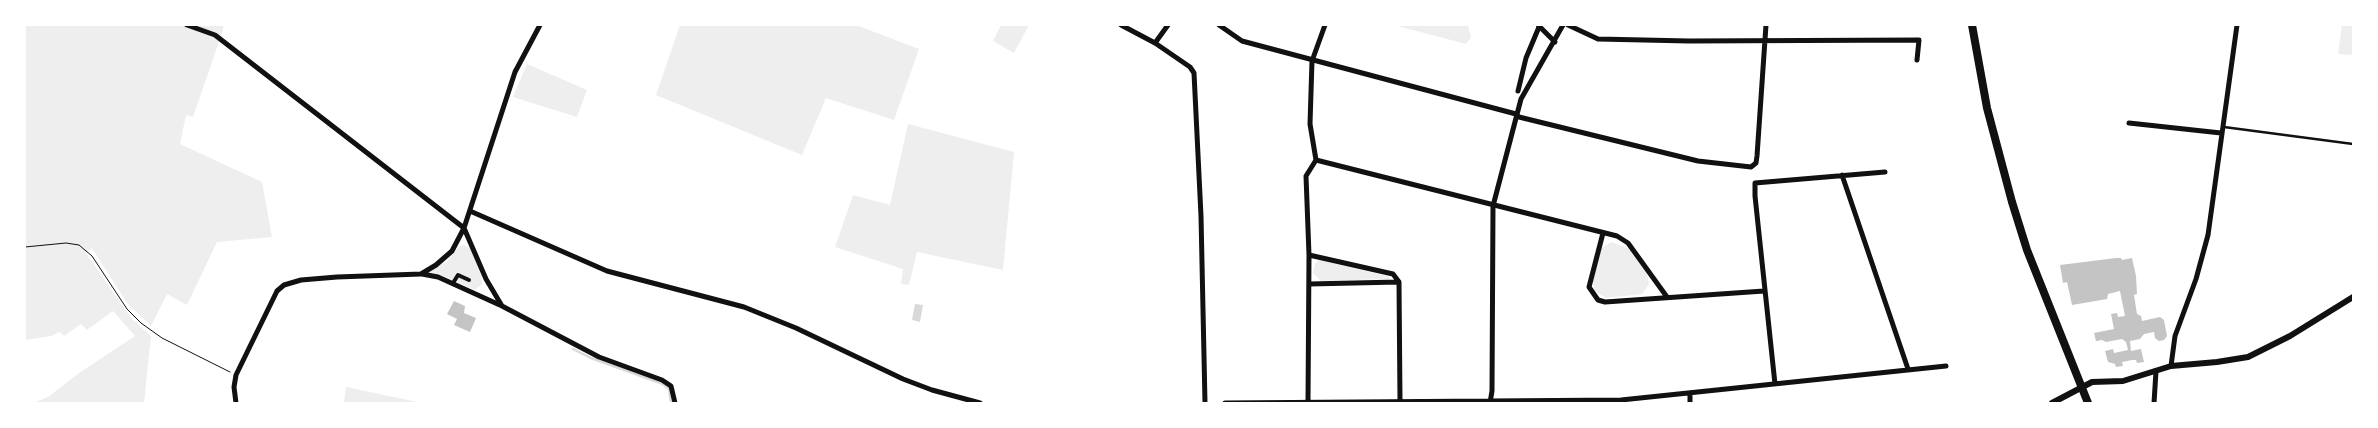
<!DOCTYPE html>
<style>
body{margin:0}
#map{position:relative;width:2378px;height:428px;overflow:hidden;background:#fff;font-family:"Zilla Slab",serif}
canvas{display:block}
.frame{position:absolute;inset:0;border:26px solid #fff;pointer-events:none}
</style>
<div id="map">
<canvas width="2378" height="428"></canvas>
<div class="frame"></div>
</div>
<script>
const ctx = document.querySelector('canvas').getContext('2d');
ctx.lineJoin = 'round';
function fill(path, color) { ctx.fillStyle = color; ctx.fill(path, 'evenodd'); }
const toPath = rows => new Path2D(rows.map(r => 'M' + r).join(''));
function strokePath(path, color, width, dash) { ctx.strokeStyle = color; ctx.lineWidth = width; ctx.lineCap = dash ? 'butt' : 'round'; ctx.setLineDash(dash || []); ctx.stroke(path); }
const green = toPath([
 [25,25,223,25,223,30,193,117,186,115,180,144,262,182,272,237,217,242,187,305,167,294,151,326,127,303,92,248,86,253,132,319,151,336,144,403,33,403,48,397,79,373,135,336,113,311,87,330,81,324,64,336,60,332,51,336,25,340],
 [680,25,856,25,919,49,894,120,826,98,802,155,656,95],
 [1001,25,1029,25,1014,53,993,41],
 [1394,25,1468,25,1471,37,1466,44],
 [2342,25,2353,25,2353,55,2338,54],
 [527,64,587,90,577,117,513,97],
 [908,124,1014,152,1003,270,917,252,909,285,901,284,903,269,835,247,853,195,890,205],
 [1611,242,1628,248,1647,274,1649,284,1642,294,1606,298,1595,291,1593,281,1601,249],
 [464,245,470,248,481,275,482,284,475,290,441,275,428,273,447,261,460,246],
 [1319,260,1388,276,1390,279,1321,281,1313,273,1315,264],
 [346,387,422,403,423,403,344,403]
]);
const water = toPath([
 [915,304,923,305,920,322,912,320]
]);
const stream = toPath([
 [573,349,591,358,663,384,669,389,671,403]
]);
const building = toPath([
 [2116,258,2121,258,2122,260,2132,258,2136,276,2137,294,2134,295,2137,314,2141,316,2142,321,2160,317,2164,320,2167,336,2164,340,2159,341,2155,338,2154,332,2144,334,2140,339,2130,341,2131,351,2141,349,2144,362,2137,363,2136,360,2132,360,2122,362,2123,366,2116,367,2115,364,2108,362,2105,351,2113,349,2114,353,2128,350,2126,342,2122,339,2106,342,2102,340,2096,341,2094,333,2114,329,2111,314,2117,313,2118,317,2125,316,2120,291,2108,294,2107,299,2072,305,2067,282,2063,283,2060,265],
 [454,301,465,306,464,313,476,318,470,332,454,325,457,319,447,314]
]);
const path = toPath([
 [25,247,66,243,79,245,92,256,127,309,141,323,162,338,230,372]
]);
const service = toPath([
 [2224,127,2353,144]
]);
const pedestrian = toPath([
 [453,283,458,275,469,280]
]);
const minor = toPath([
 [187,25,215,35,464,228,486,279,502,306],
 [1121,25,1155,43,1190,67,1194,73,1201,216,1205,403],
 [1219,25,1242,41,1516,114,1519,117,1698,161,1751,167,1756,163,1757,156,1766,25],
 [1538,25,1555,42],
 [1568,25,1598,39,1689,41,1919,40,1917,60],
 [1155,43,1168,25],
 [1518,91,1526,58,1539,27],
 [2129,123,2221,133],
 [1316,160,1617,236,1628,243,1667,297],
 [1842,175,1908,369],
 [470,211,607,271,744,307,796,328,903,379,932,390,980,403],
 [1603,233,1589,287,1598,300,1605,302,1764,291],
 [1309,255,1393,274,1399,282,1400,401],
 [422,274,438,277,502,306,599,357,662,380,671,386,675,403],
 [1309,284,1399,282],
 [2171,366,2175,336,2196,279,2208,235,2237,25],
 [1775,384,1755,196,1755,183,1885,172],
 [1690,394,1690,403],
 [1308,402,1309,255,1306,176,1316,160,1310,124,1312,61,1325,25],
 [236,403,234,387,236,375,277,291,284,285,301,280,337,277,421,274,436,265,452,251,464,228,515,72,540,25],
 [1225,403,1621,400,1946,366],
 [1490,403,1492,391,1493,206,1521,99,1563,25],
 [2154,403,2156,371]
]);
const tertiary = toPath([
 [2052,403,2092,382,2123,381,2171,366,2217,362,2248,357,2290,336,2353,297]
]);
const primary = toPath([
 [1972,25,1987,108,2012,202,2027,250,2088,403]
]);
fill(green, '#eee');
fill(water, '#d9d9d9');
strokePath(stream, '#d9d9d9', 2.5);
fill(building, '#c4c4c4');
strokePath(path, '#111', 1);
strokePath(service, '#111', 2.5);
strokePath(pedestrian, '#111', 4);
strokePath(minor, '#111', 5);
strokePath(tertiary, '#111', 6);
strokePath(primary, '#111', 8);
</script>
